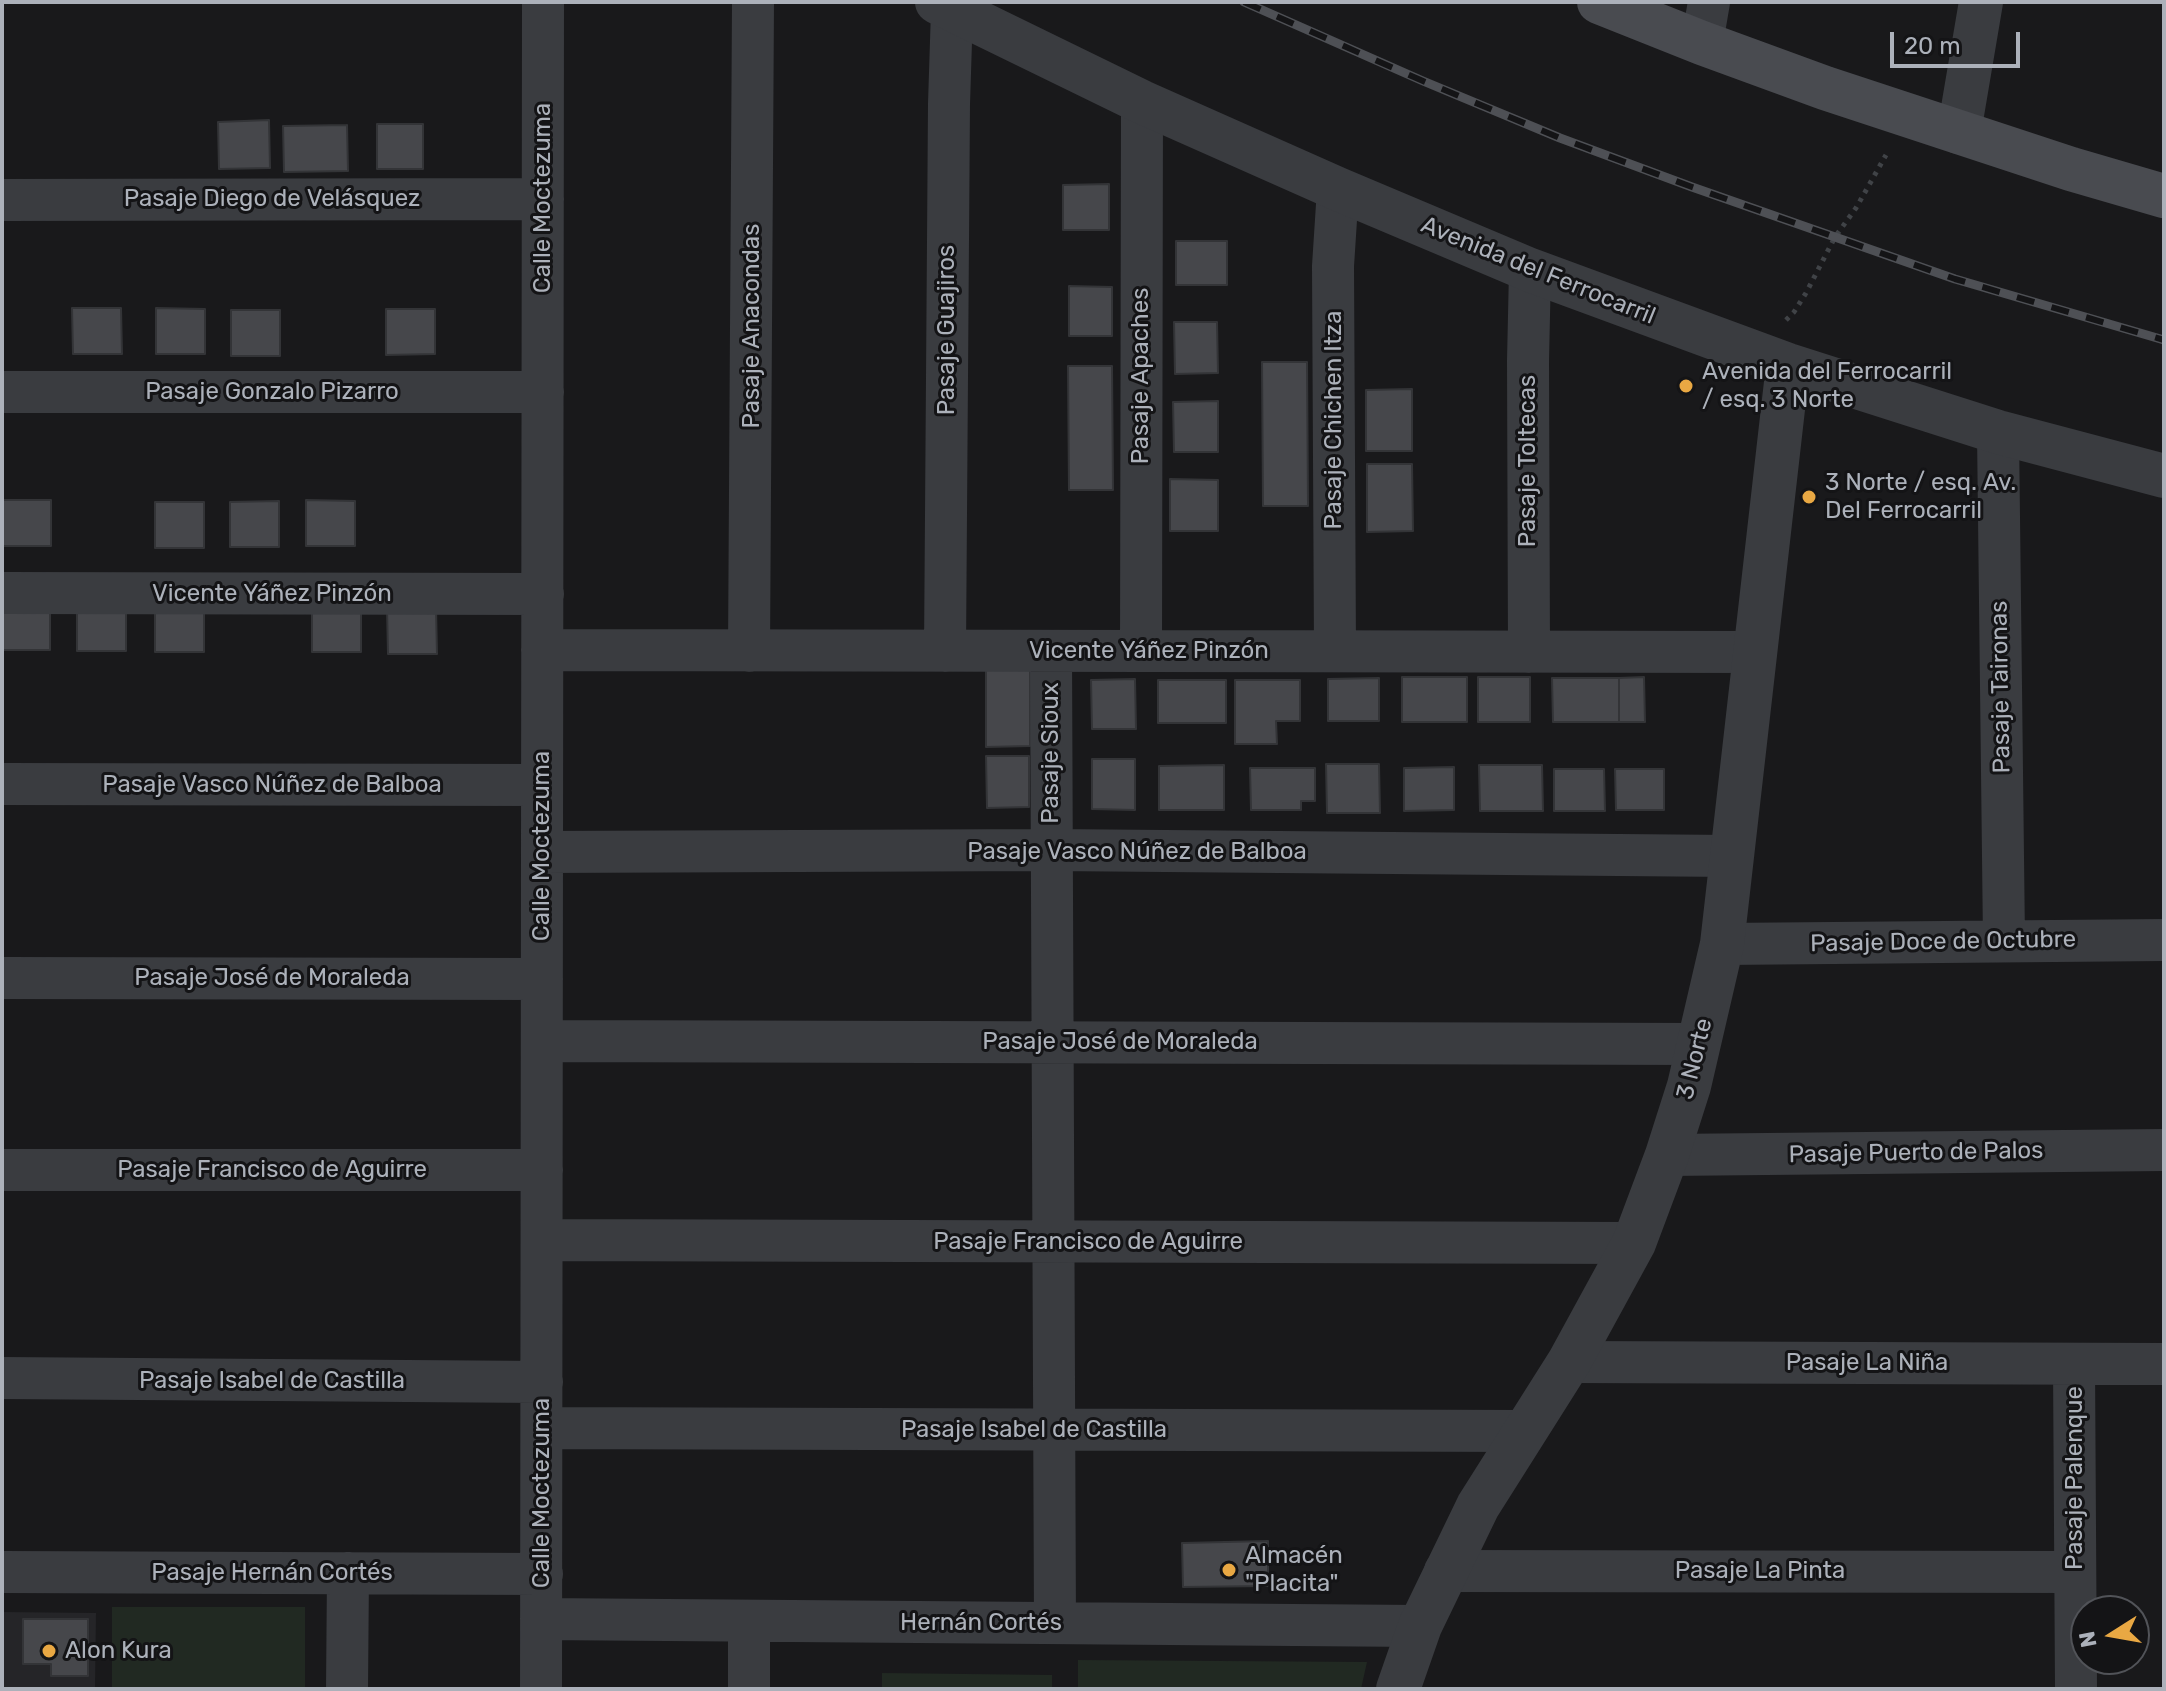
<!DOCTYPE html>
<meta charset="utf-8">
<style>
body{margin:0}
#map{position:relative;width:2166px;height:1691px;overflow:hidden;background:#19191b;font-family:Rubik,sans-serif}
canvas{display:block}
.frame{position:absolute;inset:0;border:4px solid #acb1ba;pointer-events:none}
.north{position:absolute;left:2070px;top:1595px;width:80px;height:80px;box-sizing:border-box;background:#141416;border:2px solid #515358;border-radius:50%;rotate:259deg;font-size:22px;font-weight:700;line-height:32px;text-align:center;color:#acb1ba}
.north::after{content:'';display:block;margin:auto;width:28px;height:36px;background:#e9a843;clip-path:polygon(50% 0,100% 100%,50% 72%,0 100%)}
.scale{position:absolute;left:1890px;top:32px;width:130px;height:36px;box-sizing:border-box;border:4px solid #acb1ba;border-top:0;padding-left:10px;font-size:24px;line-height:28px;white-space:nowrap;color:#acb1ba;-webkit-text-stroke:6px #141416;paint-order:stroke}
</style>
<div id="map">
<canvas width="2166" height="1691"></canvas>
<div class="frame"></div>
<div class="north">N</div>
<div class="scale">20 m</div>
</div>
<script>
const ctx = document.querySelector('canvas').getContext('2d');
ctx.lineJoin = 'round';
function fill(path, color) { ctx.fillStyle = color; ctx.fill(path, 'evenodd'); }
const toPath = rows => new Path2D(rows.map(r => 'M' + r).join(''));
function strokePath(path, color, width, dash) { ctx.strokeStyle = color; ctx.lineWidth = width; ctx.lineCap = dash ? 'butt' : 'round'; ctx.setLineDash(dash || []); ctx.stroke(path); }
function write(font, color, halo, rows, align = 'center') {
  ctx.font = font + ' Rubik,sans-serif'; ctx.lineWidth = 6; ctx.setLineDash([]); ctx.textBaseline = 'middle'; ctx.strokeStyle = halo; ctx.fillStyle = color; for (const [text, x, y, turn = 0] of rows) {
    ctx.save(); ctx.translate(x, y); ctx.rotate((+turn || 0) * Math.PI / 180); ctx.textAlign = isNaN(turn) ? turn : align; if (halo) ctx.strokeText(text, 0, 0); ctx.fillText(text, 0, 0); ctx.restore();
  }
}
const built = toPath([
 [2,1612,96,1613,95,1689,2,1689]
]);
const green = toPath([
 [112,1607,305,1607,305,1689,112,1689],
 [1078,1660,1367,1662,1361,1689,1078,1689],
 [882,1673,1052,1675,1052,1689,882,1689]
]);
const building = toPath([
 [269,120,270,168,219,169,218,122,269,120],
 [377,124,423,124,423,169,377,169,377,124],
 [347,125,348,171,284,172,283,126,347,125],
 [1109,184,1109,230,1063,230,1063,185,1109,184],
 [1176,241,1227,241,1227,285,1176,285,1176,241],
 [1069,286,1112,287,1112,336,1069,336,1069,286],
 [72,308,121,308,122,354,73,354,72,308],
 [156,308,205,309,205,354,156,354,156,308],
 [386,309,435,309,435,354,386,355,386,309],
 [231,310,280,310,280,356,231,356,231,310],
 [1174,322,1217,322,1218,373,1175,374,1174,322],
 [1262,362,1307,362,1308,506,1263,506,1262,362],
 [1068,366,1112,366,1113,490,1069,490,1068,366],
 [1412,389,1412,451,1366,451,1366,390,1412,389],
 [1218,401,1218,452,1174,452,1173,402,1218,401],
 [1367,464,1412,464,1413,531,1367,532,1367,464],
 [1170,479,1218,480,1218,531,1170,531,1170,479],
 [2,500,51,500,51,546,2,546,2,500],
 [306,500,355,501,355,546,306,546,306,500],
 [279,501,279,547,230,547,230,502,279,501],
 [155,502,204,502,204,548,155,548,155,502],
 [2,604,50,604,50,650,2,650,2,604],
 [77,605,126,605,126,651,77,651,77,605],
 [155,606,204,607,204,652,155,652,155,606],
 [312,606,361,606,361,652,312,652,312,606],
 [387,608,436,608,437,654,388,654,387,608],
 [986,663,1030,663,1030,746,986,747,986,663],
 [1402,677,1467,677,1467,722,1402,722,1402,677],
 [1478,677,1530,677,1530,722,1478,722,1478,677],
 [1644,677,1645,722,1619,722,1619,678,1644,677],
 [1379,678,1379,721,1328,721,1328,679,1379,678],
 [1552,678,1619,678,1619,722,1553,722,1552,678],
 [1135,679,1136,729,1092,729,1091,680,1135,679],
 [1158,680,1226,680,1226,723,1158,723,1158,680],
 [1235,680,1300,680,1300,721,1276,721,1277,744,1235,744,1235,680],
 [986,756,1029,756,1029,807,987,808,986,756],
 [1092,759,1135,759,1135,810,1092,809,1092,759],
 [1326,764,1379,764,1380,813,1327,813,1326,764],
 [1224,765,1224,810,1159,810,1159,766,1224,765],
 [1479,765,1542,765,1543,811,1480,811,1479,765],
 [1454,767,1454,810,1404,811,1404,768,1454,767],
 [1250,768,1315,768,1315,801,1301,801,1301,810,1251,810,1250,768],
 [1554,769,1604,769,1605,811,1554,811,1554,769],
 [1615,769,1664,769,1664,810,1616,810,1615,769],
 [1268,1541,1268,1586,1183,1587,1182,1543,1268,1541],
 [23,1619,88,1619,88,1676,51,1676,51,1664,23,1664,23,1619]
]);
const path = toPath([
 [1786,320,1794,312,1806,293,1835,237,1856,208,1886,155]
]);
const minor = toPath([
 [1702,43,1709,2],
 [2,200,543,199],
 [2,392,543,392],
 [1998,432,2004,941],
 [2,593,543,594],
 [542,650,1755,652],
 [1141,650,1142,102],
 [749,651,753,2],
 [945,651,949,104,952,10],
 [1051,651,1055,1623],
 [1335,651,1333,266,1338,189],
 [1529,652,1528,361,1530,270],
 [2,784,542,785],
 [542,852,1052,850,1732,856],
 [1722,944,2164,940],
 [2,978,542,979],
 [542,1041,1699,1044],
 [1667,1155,2164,1150],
 [2,1170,542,1170],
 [542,1240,1634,1243],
 [1569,1362,2164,1364],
 [2074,1364,2076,1689],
 [2,1378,542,1382],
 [542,1428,1526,1431],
 [1445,1571,2075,1572],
 [2,1572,542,1574],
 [541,1619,1420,1626],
 [749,1621,749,1689],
 [347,1689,348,1573],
 [541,1689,543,2]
]);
const tertiary = toPath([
 [937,2,1142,102,1338,189,1530,270,1788,365,1998,432,2164,476],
 [1959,132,1981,2],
 [1398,1689,1420,1626,1478,1506,1569,1362,1634,1243,1667,1155,1689,1086,1722,944,1788,365]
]);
const secondary = toPath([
 [1599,2,1702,43,1825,88,2071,169,2164,196]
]);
const rail = toPath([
 [1244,2,1423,81,1560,138,1692,187,1955,279,2164,340]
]);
const markers = [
 [1686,386,8,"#e9a843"],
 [1809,497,8,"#e9a843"],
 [1229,1570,8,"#e9a843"],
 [49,1651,8,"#e9a843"]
];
const streetNames = [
 ["Calle Moctezuma",543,198,-90],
 ["Pasaje Diego de Velásquez",272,199],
 ["Avenida del Ferrocarril",1538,271,22],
 ["Pasaje Anacondas",752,326,-90],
 ["Pasaje Guajiros",947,330,-90],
 ["Pasaje Apaches",1141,376,-90],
 ["Pasaje Gonzalo Pizarro",272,392],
 ["Pasaje Chichen Itza",1334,420,-90],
 ["Pasaje Toltecas",1528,461,-90],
 ["Vicente Yáñez Pinzón",272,594],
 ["Vicente Yáñez Pinzón",1149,651],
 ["Pasaje Taironas",2001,687,-91],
 ["Pasaje Sioux",1051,753,-90],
 ["Pasaje Vasco Núñez de Balboa",272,785],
 ["Calle Moctezuma",542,846,-90],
 ["Pasaje Vasco Núñez de Balboa",1137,852],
 ["Pasaje Doce de Octubre",1943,942,-1],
 ["Pasaje José de Moraleda",272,978],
 ["Pasaje José de Moraleda",1120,1042],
 ["3 Norte",1695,1059,-76],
 ["Pasaje Puerto de Palos",1916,1153,-1],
 ["Pasaje Francisco de Aguirre",272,1170],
 ["Pasaje Francisco de Aguirre",1088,1242],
 ["Pasaje La Niña",1867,1363],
 ["Pasaje Isabel de Castilla",272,1381],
 ["Pasaje Isabel de Castilla",1034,1430],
 ["Pasaje Palenque",2075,1478,-90],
 ["Calle Moctezuma",542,1493,-90],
 ["Pasaje La Pinta",1760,1571],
 ["Pasaje Hernán Cortés",272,1573],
 ["Hernán Cortés",981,1623]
];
const poiNames = [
 ["Avenida del Ferrocarril",1702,372],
 ["/ esq. 3 Norte",1702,400],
 ["3 Norte / esq. Av.",1825,483],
 ["Del Ferrocarril",1825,511],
 ["Almacén",1245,1556],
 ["\"Placita\"",1245,1584],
 ["Alon Kura",65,1651]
];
fill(built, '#252528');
fill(green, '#212922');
fill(building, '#46474b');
strokePath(building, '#333437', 2);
strokePath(path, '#404347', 5, [4, 6]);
strokePath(minor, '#3a3c40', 42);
strokePath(tertiary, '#3a3c40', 44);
strokePath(secondary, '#494b50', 44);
strokePath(rail, '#4e5055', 9);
strokePath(rail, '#141416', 6, [18]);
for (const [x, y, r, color] of markers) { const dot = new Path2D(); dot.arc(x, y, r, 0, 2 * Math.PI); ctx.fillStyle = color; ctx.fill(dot); strokePath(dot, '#141416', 3); }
write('24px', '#acb1ba', '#141416', streetNames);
write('24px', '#acb1ba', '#141416', poiNames, 'left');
</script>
